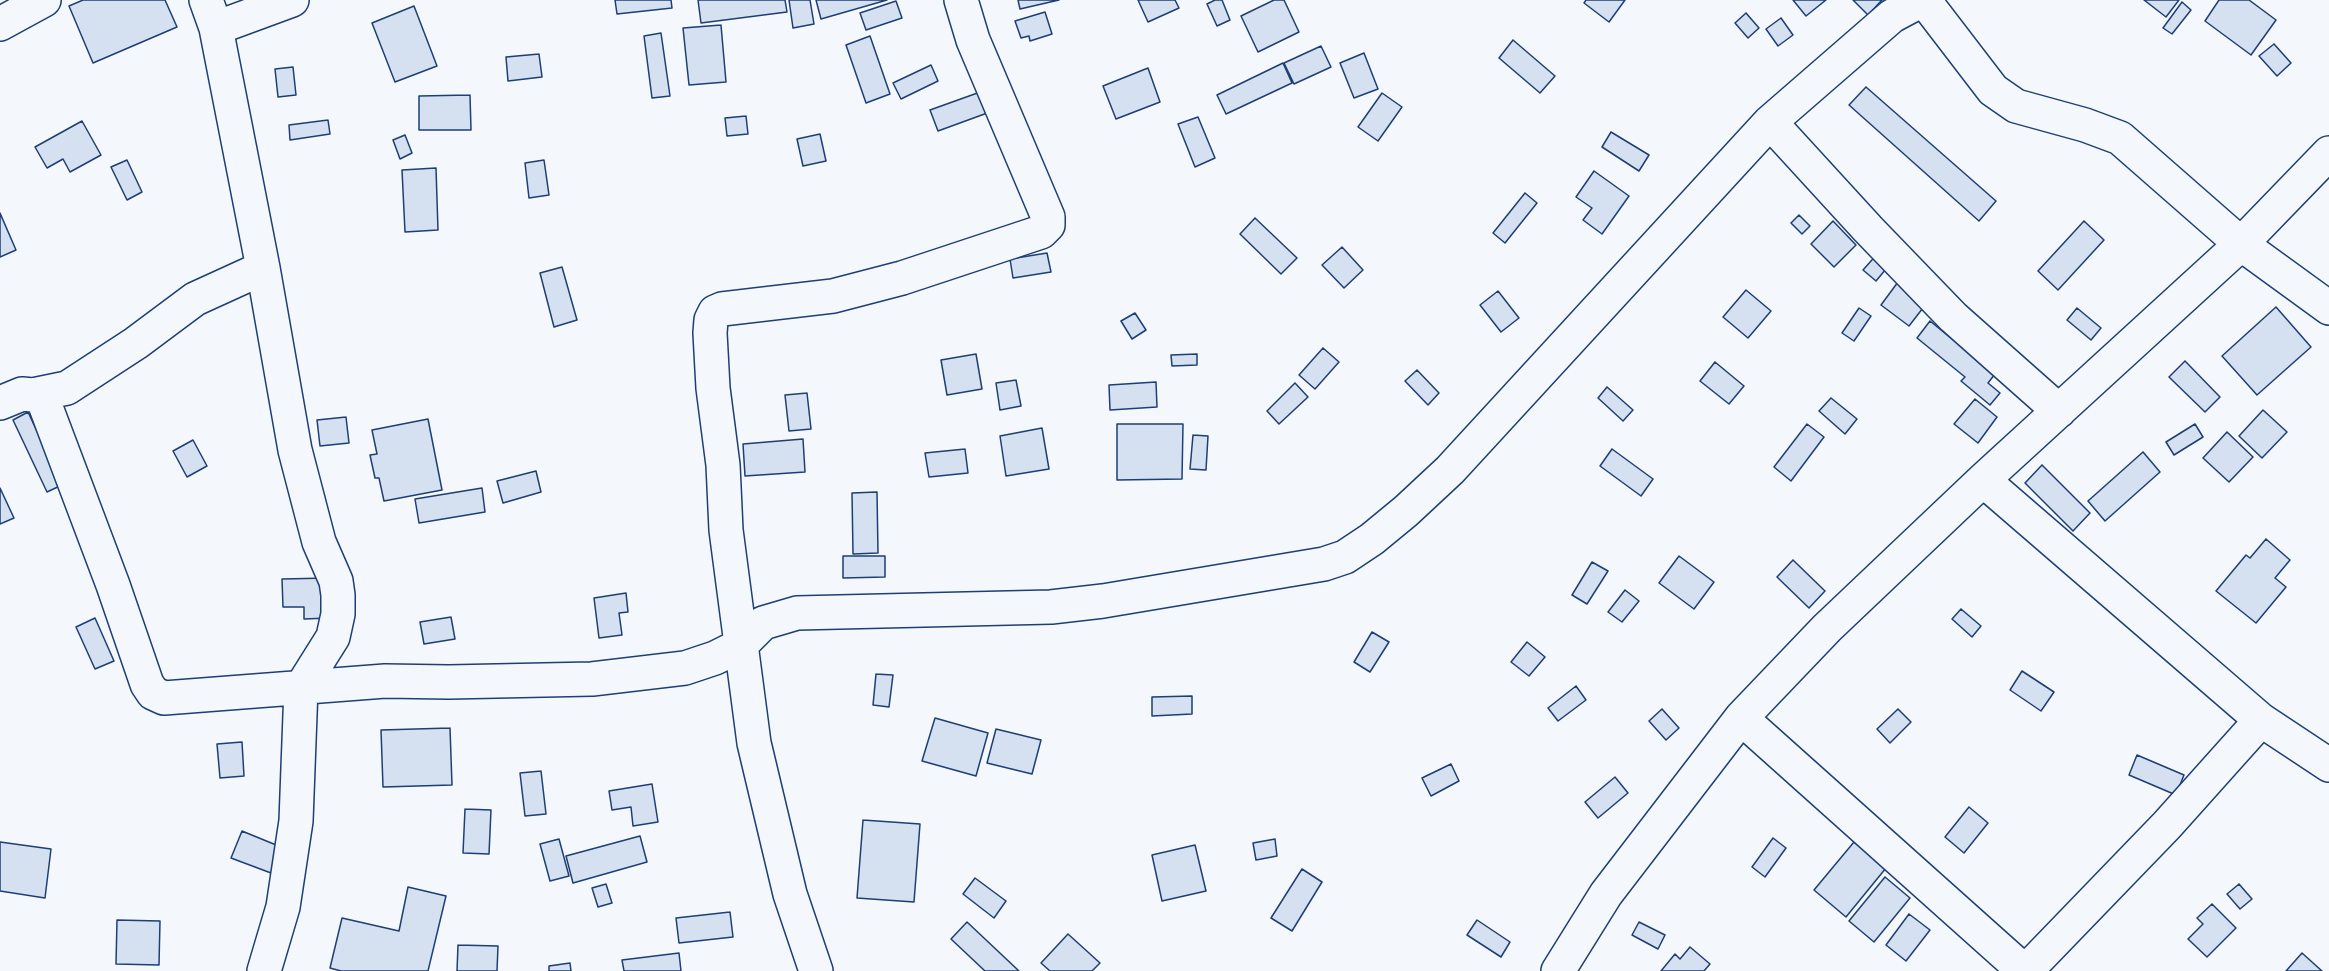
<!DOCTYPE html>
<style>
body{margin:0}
canvas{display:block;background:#f4f7fb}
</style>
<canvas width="2329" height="971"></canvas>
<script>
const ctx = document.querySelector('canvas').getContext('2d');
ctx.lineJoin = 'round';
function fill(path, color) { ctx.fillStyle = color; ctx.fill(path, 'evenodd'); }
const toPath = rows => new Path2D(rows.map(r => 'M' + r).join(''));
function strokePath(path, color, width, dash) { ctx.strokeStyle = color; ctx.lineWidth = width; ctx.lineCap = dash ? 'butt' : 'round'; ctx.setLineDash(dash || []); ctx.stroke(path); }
const building = toPath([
 [83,0,165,0,177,27,93,63,69,6,83,0],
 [615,0,671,0,672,8,617,14,615,0],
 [698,0,785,0,787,12,701,23,698,0],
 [789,0,810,0,814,24,793,28,789,0],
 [816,0,887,0,821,19,816,0],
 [1018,0,1059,0,1020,9,1018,0],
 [1138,0,1175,0,1179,8,1148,22,1138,0],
 [1215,0,1222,0,1230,20,1217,26,1207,4,1215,0],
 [1274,0,1284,0,1299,32,1258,52,1241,16,1274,0],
 [1586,0,1625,0,1609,22,1584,3,1586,0],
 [1793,0,1826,0,1806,16,1793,0],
 [1853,0,1882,0,1868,15,1853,0],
 [2144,0,2179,0,2166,17,2144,0],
 [2219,0,2249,0,2276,20,2251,55,2205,21,2219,0],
 [896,1,902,18,866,30,860,13,896,1],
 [2182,2,2191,10,2172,34,2163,28,2182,2],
 [414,6,437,66,395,82,372,23,414,6],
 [1045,12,1052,34,1030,41,1029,36,1021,38,1015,21,1045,12],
 [1746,13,1759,28,1748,38,1735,23,1746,13],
 [1781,18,1793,35,1778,46,1766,29,1781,18],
 [721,25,726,82,689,85,683,28,721,25],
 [661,33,670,96,652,98,644,36,661,33],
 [870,36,890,94,866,103,846,45,870,36],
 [1513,40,1555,76,1540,93,1499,58,1513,40],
 [2274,44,2291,63,2277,76,2259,56,2274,44],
 [1321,46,1331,67,1294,84,1284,63,1321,46],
 [1364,53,1378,89,1354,98,1340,63,1364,53],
 [539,54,542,77,508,81,506,57,539,54],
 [1283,63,1292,83,1226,114,1217,95,1283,63],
 [931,65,938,81,901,99,893,83,931,65],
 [293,67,296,95,278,97,275,69,293,67],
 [1148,68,1160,102,1116,119,1103,86,1148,68],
 [1866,87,1996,201,1979,221,1849,105,1866,87],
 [983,91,990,112,938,131,930,110,983,91],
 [1382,93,1402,107,1378,141,1358,127,1382,93],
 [470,95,471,130,419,130,419,96,470,95],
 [746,116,748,134,727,136,725,118,746,116],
 [1198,117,1215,158,1195,167,1178,124,1198,117],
 [328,120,330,134,290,140,289,125,328,120],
 [82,121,101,155,70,172,63,159,47,168,35,147,82,121],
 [1611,132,1649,155,1639,171,1602,147,1611,132],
 [820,134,826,161,803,166,797,139,820,134],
 [405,135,412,153,400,159,393,140,405,135],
 [127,160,142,192,127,200,111,167,127,160],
 [544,160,549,195,529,198,525,163,544,160],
 [436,168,438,230,405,232,402,170,436,168],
 [1594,171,1629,196,1602,234,1583,220,1592,208,1576,197,1594,171],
 [1525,193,1537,203,1505,243,1493,233,1525,193],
 [0,213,16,250,0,257,0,213],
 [1799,215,1810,226,1802,234,1791,223,1799,215],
 [1255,218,1297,258,1281,274,1240,234,1255,218],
 [1833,221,1856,245,1834,267,1811,244,1833,221],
 [2084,221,2104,240,2058,290,2038,271,2084,221],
 [1342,247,1363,270,1344,288,1322,265,1342,247],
 [1879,252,1891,263,1876,281,1863,270,1879,252],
 [1047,253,1051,272,1013,278,1010,259,1047,253],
 [562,267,577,320,554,327,540,273,562,267],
 [1898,282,1926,304,1909,326,1881,305,1898,282],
 [1746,290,1771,311,1748,338,1723,317,1746,290],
 [1498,291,1519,318,1501,332,1480,305,1498,291],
 [2276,307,2311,347,2257,395,2222,356,2276,307],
 [1859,308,1871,316,1854,341,1842,333,1859,308],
 [2077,308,2101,328,2091,340,2067,320,2077,308],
 [1135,313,1146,330,1132,339,1121,321,1135,313],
 [1930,321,1995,374,1988,383,2000,393,1990,405,1961,381,1965,377,1917,338,1930,321],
 [1323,348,1339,362,1315,389,1299,375,1323,348],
 [976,354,982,389,947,395,941,360,976,354],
 [1197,354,1197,365,1172,366,1171,355,1197,354],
 [2185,361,2220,397,2205,412,2169,377,2185,361],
 [1715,362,1744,386,1729,404,1700,381,1715,362],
 [1417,370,1439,393,1428,405,1405,381,1417,370],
 [1016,380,1021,406,1000,410,996,383,1016,380],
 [1156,382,1157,407,1110,410,1109,385,1156,382],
 [1295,383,1308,397,1279,424,1267,411,1295,383],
 [1607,387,1633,410,1623,421,1598,398,1607,387],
 [807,393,811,429,789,431,785,395,807,393],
 [1831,398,1857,419,1845,434,1819,411,1831,398],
 [1975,399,1997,417,1978,443,1954,424,1975,399],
 [2263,410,2287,432,2262,458,2239,436,2263,410],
 [28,412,62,485,47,492,13,420,28,412],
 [346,417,349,443,320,446,317,420,346,417],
 [428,419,442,490,384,501,379,478,375,478,370,455,377,454,372,430,428,419],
 [1117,424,1183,424,1182,479,1117,480,1117,424],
 [1807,424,1824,437,1791,481,1774,467,1807,424],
 [2195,424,2203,437,2174,455,2166,442,2195,424],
 [1042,428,1049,469,1006,476,1000,436,1042,428],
 [2227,432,2253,457,2229,482,2203,458,2227,432],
 [1193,435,1208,436,1206,470,1190,469,1193,435],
 [803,439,805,472,745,476,743,444,803,439],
 [193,440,207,466,187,477,173,451,193,440],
 [965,449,968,473,929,477,925,453,965,449],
 [1612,449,1653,479,1641,496,1600,466,1612,449],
 [2143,452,2160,472,2105,521,2088,501,2143,452],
 [2042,465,2090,513,2073,531,2025,483,2042,465],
 [536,471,541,492,503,503,497,481,536,471],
 [0,488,14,518,0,524,0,488],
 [482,488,485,512,419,523,415,499,482,488],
 [877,492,878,553,853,554,852,493,877,492],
 [2266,539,2290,560,2275,578,2286,587,2256,623,2216,591,2246,555,2250,558,2266,539],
 [843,556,885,556,885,577,843,578,843,556],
 [1679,556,1714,582,1694,609,1659,583,1679,556],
 [1793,560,1825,591,1809,608,1777,577,1793,560],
 [1592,562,1608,571,1587,604,1572,595,1592,562],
 [328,578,329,618,304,619,304,607,283,607,282,579,328,578],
 [1625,590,1639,601,1622,622,1608,612,1625,590],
 [626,593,628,612,619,613,622,635,599,638,594,598,626,593],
 [1961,609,1981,626,1972,637,1952,619,1961,609],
 [451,617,455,639,424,644,420,622,451,617],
 [95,618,114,661,95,669,76,627,95,618],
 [1372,632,1389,642,1370,672,1354,662,1372,632],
 [1527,642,1545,657,1529,676,1511,662,1527,642],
 [2022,671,2054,692,2041,711,2010,690,2022,671],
 [876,674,893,675,889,707,873,705,876,674],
 [1576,686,1586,700,1558,721,1548,708,1576,686],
 [1192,696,1192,714,1152,716,1152,697,1192,696],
 [1662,709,1679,728,1666,740,1649,721,1662,709],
 [1898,709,1911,722,1890,743,1877,729,1898,709],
 [935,718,988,733,976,776,922,761,935,718],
 [450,728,452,785,383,787,381,730,450,728],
 [996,729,1041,740,1032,774,987,763,996,729],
 [242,742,244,776,220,778,217,744,242,742],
 [2137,755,2184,775,2176,795,2129,775,2137,755],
 [1451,764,1459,781,1431,796,1422,778,1451,764],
 [541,771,546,814,525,816,520,773,541,771],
 [1615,777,1628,793,1598,818,1585,802,1615,777],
 [652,784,658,822,633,826,631,807,612,810,609,791,652,784],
 [1969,807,1988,823,1964,853,1945,837,1969,807],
 [465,809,491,810,489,854,463,853,465,809],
 [863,820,920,824,914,902,857,898,863,820],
 [242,831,281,847,271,873,231,858,242,831],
 [640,836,647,862,573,883,566,856,640,836],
 [1773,838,1786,848,1765,877,1752,867,1773,838],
 [559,839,569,876,550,881,540,844,559,839],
 [1275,839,1277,856,1256,860,1253,843,1275,839],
 [0,842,51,849,45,898,0,891,0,842],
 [1854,842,1886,868,1846,917,1814,890,1854,842],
 [1195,845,1206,891,1162,901,1152,855,1195,845],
 [1302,869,1322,882,1292,931,1271,918,1302,869],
 [1885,877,1910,898,1874,942,1849,921,1885,877],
 [975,878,1006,901,994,918,963,894,975,878],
 [606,884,612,903,598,907,592,888,606,884],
 [2239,884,2252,899,2240,909,2227,894,2239,884],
 [408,887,446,896,428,971,341,971,330,968,342,918,399,931,408,887],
 [2212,904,2236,928,2207,957,2188,939,2203,924,2197,918,2212,904],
 [730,912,733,937,679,943,676,918,730,912],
 [1909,914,1930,930,1906,961,1886,945,1909,914],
 [117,920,160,921,159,965,116,964,117,920],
 [1477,920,1510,942,1501,957,1467,935,1477,920],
 [967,922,1019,971,985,971,951,939,967,922],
 [1639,922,1665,935,1658,949,1632,935,1639,922],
 [1068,934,1100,963,1092,971,1050,971,1041,963,1068,934],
 [458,945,498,946,497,971,457,971,458,945],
 [1690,947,1710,964,1704,971,1661,971,1675,954,1680,959,1690,947],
 [679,953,681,971,624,971,622,960,679,953],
 [2302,953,2322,971,2286,971,2302,953],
 [570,963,571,971,549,971,549,966,570,963]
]);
const minor = toPath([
 [206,0,216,28,263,268,295,450,319,542,336,581,338,595,338,614,333,637,301,688,296,821,283,907,264,971],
 [1924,0,1993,90,2016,106,2085,125,2120,138,2241,244,2329,308],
 [0,24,44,0],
 [216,28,292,0],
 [1770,122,1868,229,1953,317,2059,411],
 [41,394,113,585,147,684,153,693,164,698,385,681,449,682,592,679,685,668,715,658,741,645,763,623,797,613,1051,607,1103,601,1324,564,1345,557,1372,539,1406,511,1450,470,1770,122,1892,16,1922,0],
 [0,403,22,394,33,395,67,388,136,343,195,299,263,268],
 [1983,480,2261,720,2329,765],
 [1741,718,2024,971],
 [816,971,790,894,754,743,726,530,723,465,713,388,710,333,711,320,715,312,722,309,833,296,902,278,1041,232,1048,225,1048,217,973,40,961,0],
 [1558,971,1606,894,1741,718,1827,628,1983,480,2241,244,2329,153],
 [2026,971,2167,825,2261,720]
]);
fill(building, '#d5e0f0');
strokePath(building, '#1d3f73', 1.5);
strokePath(minor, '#1d3f73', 36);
strokePath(minor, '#f4f7fb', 33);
</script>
